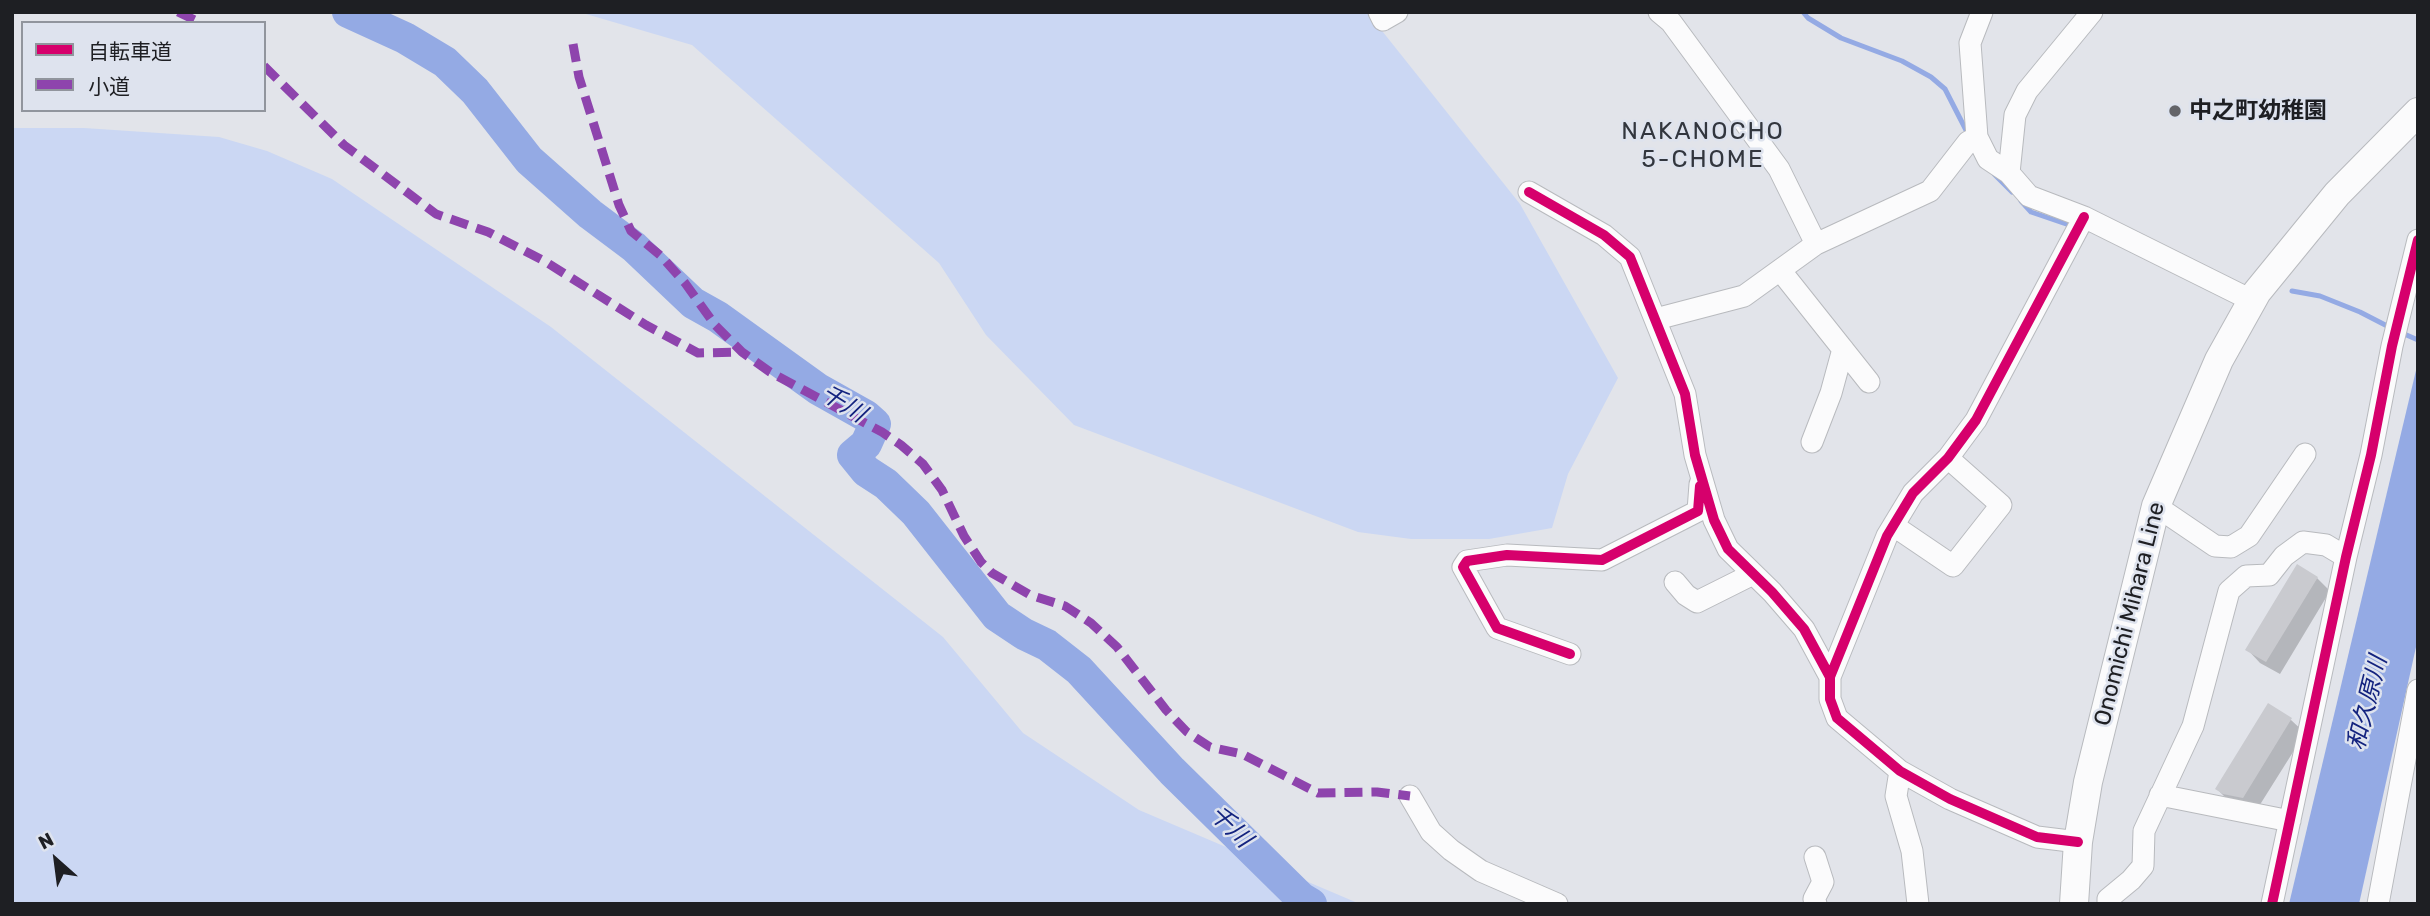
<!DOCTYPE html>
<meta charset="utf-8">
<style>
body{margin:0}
#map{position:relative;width:2430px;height:916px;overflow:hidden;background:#e2e4ea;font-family:Rubik,"Noto Sans JP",sans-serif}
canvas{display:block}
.frame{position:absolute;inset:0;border:14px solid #1e1f23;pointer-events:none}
.legend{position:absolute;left:21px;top:21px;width:245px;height:91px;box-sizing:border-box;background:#dee3ee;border:2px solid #91959d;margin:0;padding:9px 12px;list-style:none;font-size:21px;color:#1e1f23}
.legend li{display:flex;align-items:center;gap:14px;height:35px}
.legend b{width:35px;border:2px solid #91959d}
.north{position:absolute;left:21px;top:825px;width:70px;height:70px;-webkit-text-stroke:5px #dee3ee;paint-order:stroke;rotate:332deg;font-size:19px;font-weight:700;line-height:28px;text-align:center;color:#1e1f23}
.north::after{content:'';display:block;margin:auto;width:24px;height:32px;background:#1e1f23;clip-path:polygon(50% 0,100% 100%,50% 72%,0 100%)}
</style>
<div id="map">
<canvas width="2430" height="916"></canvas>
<div class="frame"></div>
<ul class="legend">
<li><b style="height:9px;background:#d6006c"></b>自転車道</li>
<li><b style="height:9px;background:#8e44ad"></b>小道</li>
</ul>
<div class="north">N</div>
</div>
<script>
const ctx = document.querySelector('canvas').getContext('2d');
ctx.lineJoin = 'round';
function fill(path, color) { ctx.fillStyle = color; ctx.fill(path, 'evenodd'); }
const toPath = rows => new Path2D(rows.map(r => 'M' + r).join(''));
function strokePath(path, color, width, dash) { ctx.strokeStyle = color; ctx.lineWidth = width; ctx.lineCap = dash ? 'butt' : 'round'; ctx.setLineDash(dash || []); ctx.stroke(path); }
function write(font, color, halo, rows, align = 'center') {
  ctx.font = font + ' Rubik,"Noto Sans JP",sans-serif'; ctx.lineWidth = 5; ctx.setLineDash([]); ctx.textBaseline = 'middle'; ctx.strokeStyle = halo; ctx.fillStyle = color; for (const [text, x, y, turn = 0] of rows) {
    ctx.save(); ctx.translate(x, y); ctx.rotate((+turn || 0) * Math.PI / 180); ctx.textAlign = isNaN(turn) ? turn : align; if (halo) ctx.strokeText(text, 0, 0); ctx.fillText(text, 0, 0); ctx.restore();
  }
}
const green = toPath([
 [579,12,1367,12,1520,204,1618,378,1568,474,1552,528,1489,539,1411,539,1358,532,1074,425,986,335,939,263,692,45],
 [12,128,84,128,219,137,267,151,332,179,551,327,943,637,1023,733,1139,810,1360,904,12,904]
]);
const water = toPath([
 [2418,362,2418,638,2359,904,2289,904]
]);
const shadow = toPath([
 [2317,578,2330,591,2280,674,2260,663,2247,649],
 [2269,706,2291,720,2305,733,2256,811,2230,802,2217,789]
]);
const stream = toPath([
 [1803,12,1808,18,1841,38,1902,61,1931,77,1945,89,1968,134],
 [1994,174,2012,192],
 [2021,201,2031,212,2075,227],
 [2292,291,2320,296,2360,312,2393,329],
 [2402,333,2418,340]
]);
const river = toPath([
 [348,12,405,38,445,62,475,91,529,160,590,214,634,247,693,303,718,317,818,389,866,416,875,424,866,444,853,455,866,471,886,484,916,513,997,616,1024,634,1047,645,1079,670,1172,771,1301,898,1311,904]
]);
const building = toPath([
 [2297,564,2318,577,2266,662,2245,650],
 [2268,703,2292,718,2243,798,2223,794,2215,789]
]);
const minor = toPath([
 [1379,12,1383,20,1397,12],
 [1659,12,1671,22,1779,169,1816,244],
 [1982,12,1970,43,1977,137,1988,159,2009,173],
 [2092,12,2027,91,2015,115,2009,173,2029,196,2084,217,2253,301],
 [1529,192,1604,235,1630,257,1685,394,1695,455,1714,520,1728,549,1772,592,1804,629,1830,677,1830,699,1837,718,1900,771,1950,799,2037,837,2078,842],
 [1780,270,1869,382],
 [1656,319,1744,296,1816,244,1930,191,1968,142,1977,137],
 [1812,442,1831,393,1843,349],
 [2156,506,2215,546,2231,547,2249,536,2305,454],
 [1894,526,1953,566,2001,505,1948,458],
 [1675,582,1686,595,1697,602,1753,574],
 [1570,654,1497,628,1463,567,1467,561,1507,555,1602,560,1698,511,1700,484],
 [1830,677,1887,536,1913,493,1948,458,1976,420,2084,217],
 [1900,771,1896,796,1912,851,1918,904],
 [2160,795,2290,821],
 [1410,796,1431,832,1451,850,1481,871,1557,904],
 [1815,857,1823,882,1814,899,1816,904],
 [2108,904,2108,899,2131,880,2143,866,2144,831,2193,726,2229,591,2246,576,2269,575,2284,556,2303,542,2326,545,2346,557],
 [2272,904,2346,557,2371,455,2392,346,2418,240],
 [2378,904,2418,690]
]);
const major = toPath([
 [2074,904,2078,842,2088,782,2156,506,2219,360,2257,292,2337,194,2418,112]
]);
const quiet = toPath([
 [178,12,201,23],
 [573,44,579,77,619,205,631,231,661,256,685,283,715,325,742,352,770,372,882,432,901,445,923,464,942,490,964,536,981,562,992,573,1030,595,1065,606,1091,623,1117,647,1166,710,1187,732,1210,747,1242,754,1318,793,1377,792,1410,796],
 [264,66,344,145,436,214,488,232,546,262,646,325,698,353,742,352]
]);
const cycleway = toPath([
 [1529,192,1604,235,1630,257,1685,394,1695,455,1714,520,1728,549,1772,592,1804,629,1830,677,1830,699,1837,718,1900,771,1950,799,2037,837,2078,842],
 [1570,654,1497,628,1463,567,1467,561,1507,555,1602,560,1698,511,1700,486],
 [1830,677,1887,536,1913,493,1948,458,1976,420,2084,217],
 [2272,904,2346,557,2371,455,2392,346,2418,240]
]);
const markers = [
 [2175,111,7,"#636469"]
];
const poiNames = [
 ["中之町幼稚園",2189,111]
];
const streetNames = [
 ["Onomichi Mihara Line",2130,614,-76]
];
const neighbourhoodNames = [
 ["NAKANOCHO",1703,132],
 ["5-CHOME",1703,160]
];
const waterNames = [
 ["千川",843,404,32],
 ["和久原川",2368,703,-76],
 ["千川",1230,827,44]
];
fill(green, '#cbd7f3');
fill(water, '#94aae4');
fill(shadow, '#0003');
strokePath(stream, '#94aae4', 5);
strokePath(river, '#94aae4', 32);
fill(building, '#c9cacf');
strokePath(minor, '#b8babe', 23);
strokePath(major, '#b8babe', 30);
strokePath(minor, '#fbfbfc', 21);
strokePath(major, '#fbfbfc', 28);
strokePath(quiet, '#8e44ad', 9, [18, 9]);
strokePath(cycleway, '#d6006c', 10);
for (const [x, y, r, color] of markers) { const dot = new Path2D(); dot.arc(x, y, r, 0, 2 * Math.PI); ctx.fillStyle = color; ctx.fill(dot); strokePath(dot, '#dee3ee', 2.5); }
write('bold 23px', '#1e1f23', '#dee3ee', poiNames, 'left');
write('23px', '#1e1f23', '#dee3ee', streetNames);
ctx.letterSpacing = '2px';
write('24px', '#32363e', '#dee3ee', neighbourhoodNames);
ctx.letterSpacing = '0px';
write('italic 24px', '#13237f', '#dee3ee', waterNames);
</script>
